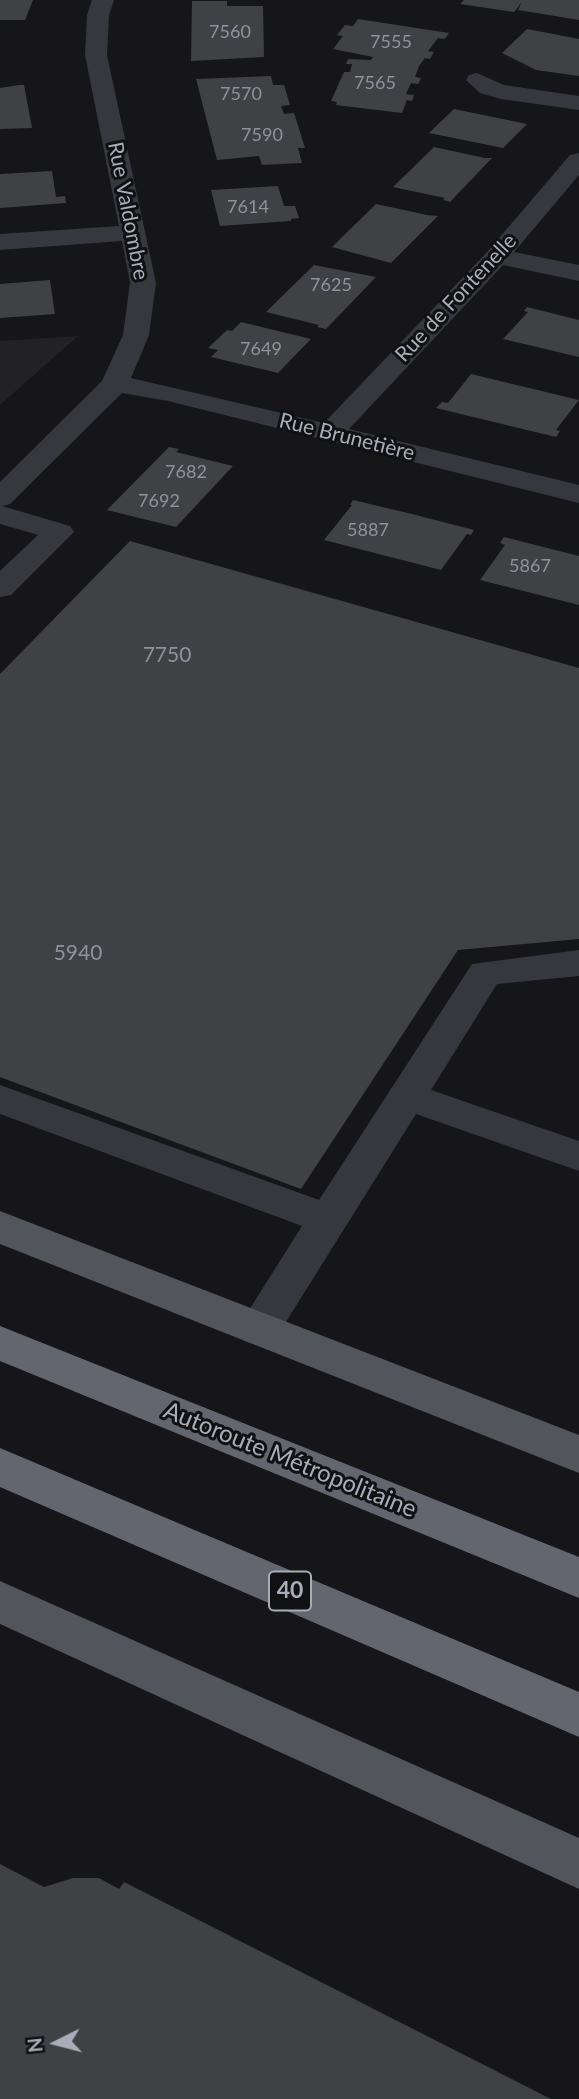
<!DOCTYPE html>
<meta charset="utf-8">
<style>
body{margin:0}
#map{position:relative;width:579px;height:2099px;overflow:hidden;background:#161618;font-family:Lato,sans-serif}
canvas{display:block}
.north{position:absolute;left:21px;top:2008px;width:70px;height:70px;-webkit-text-stroke:5px #111113;paint-order:stroke;rotate:264deg;font-size:19px;font-weight:700;line-height:28px;text-align:center;color:#a8adb8}
.north::after{content:'';display:block;margin:auto;width:24px;height:32px;background:#a8adb8;clip-path:polygon(50% 0,100% 100%,50% 72%,0 100%)}
</style>
<div id="map">
<canvas width="579" height="2099"></canvas>
<div class="north">N</div>
</div>
<script>
const ctx = document.querySelector('canvas').getContext('2d');
ctx.lineJoin = 'round';
function fill(path, color) { ctx.fillStyle = color; ctx.fill(path, 'evenodd'); }
const toPath = rows => new Path2D(rows.map(r => 'M' + r).join(''));
function write(font, color, halo, rows, align = 'center') {
  ctx.font = font + ' Lato,sans-serif'; ctx.lineWidth = 6; ctx.setLineDash([]); ctx.textBaseline = 'middle'; ctx.strokeStyle = halo; ctx.fillStyle = color; for (const [text, x, y, turn = 0] of rows) {
    ctx.save(); ctx.translate(x, y); ctx.rotate((+turn || 0) * Math.PI / 180); ctx.textAlign = isNaN(turn) ? turn : align; if (halo) ctx.strokeText(text, 0, 0); ctx.fillText(text, 0, 0); ctx.restore();
  }
}
function strokePath(path, color, width, dash) { ctx.strokeStyle = color; ctx.lineWidth = width; ctx.lineCap = dash ? 'butt' : 'round'; ctx.setLineDash(dash || []); ctx.stroke(path); }
const built = toPath([
 [78,336,0,405,0,341]
]);
const building = toPath([
 [0,0,33,0,25,20,0,20],
 [464,0,579,0,579,20,518,10,522,2,514,12,460,4],
 [192,1,227,1,227,6,263,6,264,57,191,61],
 [358,19,449,33,445,39,438,38,428,51,434,52,430,59,425,58,419,66,415,77,421,78,418,84,411,83,406,94,414,95,412,101,407,100,402,113,336,105,337,102,331,101,344,72,350,72,352,64,346,64,348,59,371,60,373,57,333,49,343,36,337,35,345,25,353,26],
 [527,29,579,39,579,76,536,70,502,53],
 [271,76,273,85,284,85,290,105,281,106,284,114,294,113,305,148,298,148,302,163,262,165,259,156,217,160,196,79],
 [19,85,24,85,32,128,0,129,0,88],
 [454,109,527,124,503,148,429,133],
 [434,147,485,158,492,158,450,202,443,200,445,198,393,187],
 [52,171,56,197,65,196,66,203,0,208,0,174],
 [278,186,284,206,295,206,299,218,291,219,291,221,220,226,211,190],
 [376,204,427,215,438,216,391,263,332,247],
 [314,265,376,277,326,329,317,327,319,325,266,312],
 [50,280,55,314,0,318,0,284],
 [527,307,579,320,579,357,503,339,528,312,524,311],
 [241,322,311,339,278,373,211,357,218,350,208,348,227,330,232,331],
 [471,374,579,400,556,430,560,431,556,437,436,408,442,402,448,403],
 [169,447,179,449,176,452,233,466,176,527,107,510],
 [353,500,412,514,474,530,471,535,467,534,441,570,324,540,352,505,350,505],
 [504,537,579,556,579,605,480,580,505,545,500,543],
 [130,541,579,668,579,939,458,950,301,1189,0,1077,0,674],
 [0,1864,44,1887,73,1878,99,1878,119,1889,124,1882,551,2099,0,2099]
]);
const minor = toPath([
 [92,0,114,0,109,15,107,55,156,283,149,335,131,378,324,423,488,251,570,155,579,153,579,175,514,252,579,265,579,281,503,265,349,429,579,485,579,503,168,401,122,393,10,504,2,506,70,526,74,532,11,595,0,597,0,571,38,535,0,524,0,482,102,381,123,335,130,283,122,241,0,250,0,234,119,226,85,55,87,15,92,0],
 [477,73,504,85,579,96,579,110,501,99,480,93,466,80,469,75,477,73],
 [579,950,579,976,497,984,431,1090,579,1141,579,1171,416,1114,274,1341,259,1346,244,1341,237,1329,302,1226,0,1114,0,1085,319,1200,472,964,579,950]
]);
const major = toPath([
 [0,1211,579,1435,579,1473,0,1244,0,1211],
 [0,1581,579,1838,579,1889,0,1624,0,1581]
]);
const highway = toPath([
 [0,1326,579,1557,579,1598,0,1361,0,1326],
 [0,1448,579,1692,579,1737,0,1487,0,1448]
]);
const farNumbernames = [
 ["7560",230,32],
 ["7555",391,42],
 ["7565",375,83],
 ["7570",241,94],
 ["7590",262,135],
 ["7614",248,207],
 ["7625",331,285],
 ["7649",261,349],
 ["7682",186,472],
 ["7692",159,501],
 ["5887",368,530],
 ["5867",530,566]
];
const farStreetnames = [
 ["Rue Valdombre",128,211,79],
 ["Rue de Fontenelle",456,298,-47],
 ["Rue Brunetière",347,437,14]
];
const numberNames = [
 ["7750",167,655],
 ["5940",78,953]
];
const shields = [
 [290,1591,42]
];
const shieldNames = [
 ["40",290,1591]
];
const streetNames = [
 ["Autoroute Métropolitaine",290,1460,22]
];
fill(built, '#222225');
fill(building, '#404145');
fill(minor, '#37383d');
fill(major, '#53555c');
fill(highway, '#63666e');
write('18px', '#8e929b', null, farNumbernames);
write('21px', '#a8adb8', '#111113', farStreetnames);
write('21px', '#8e929b', null, numberNames);
for (const [x, y, w] of shields) { const box = new Path2D(); box.roundRect(x - w / 2, y - 19.5, w, 39, 5); ctx.fillStyle = '#111113'; ctx.fill(box); strokePath(box, '#a8adb8', 2); }
write('bold 23px', '#a8adb8', null, shieldNames);
write('24px', '#a8adb8', '#111113', streetNames);
</script>
